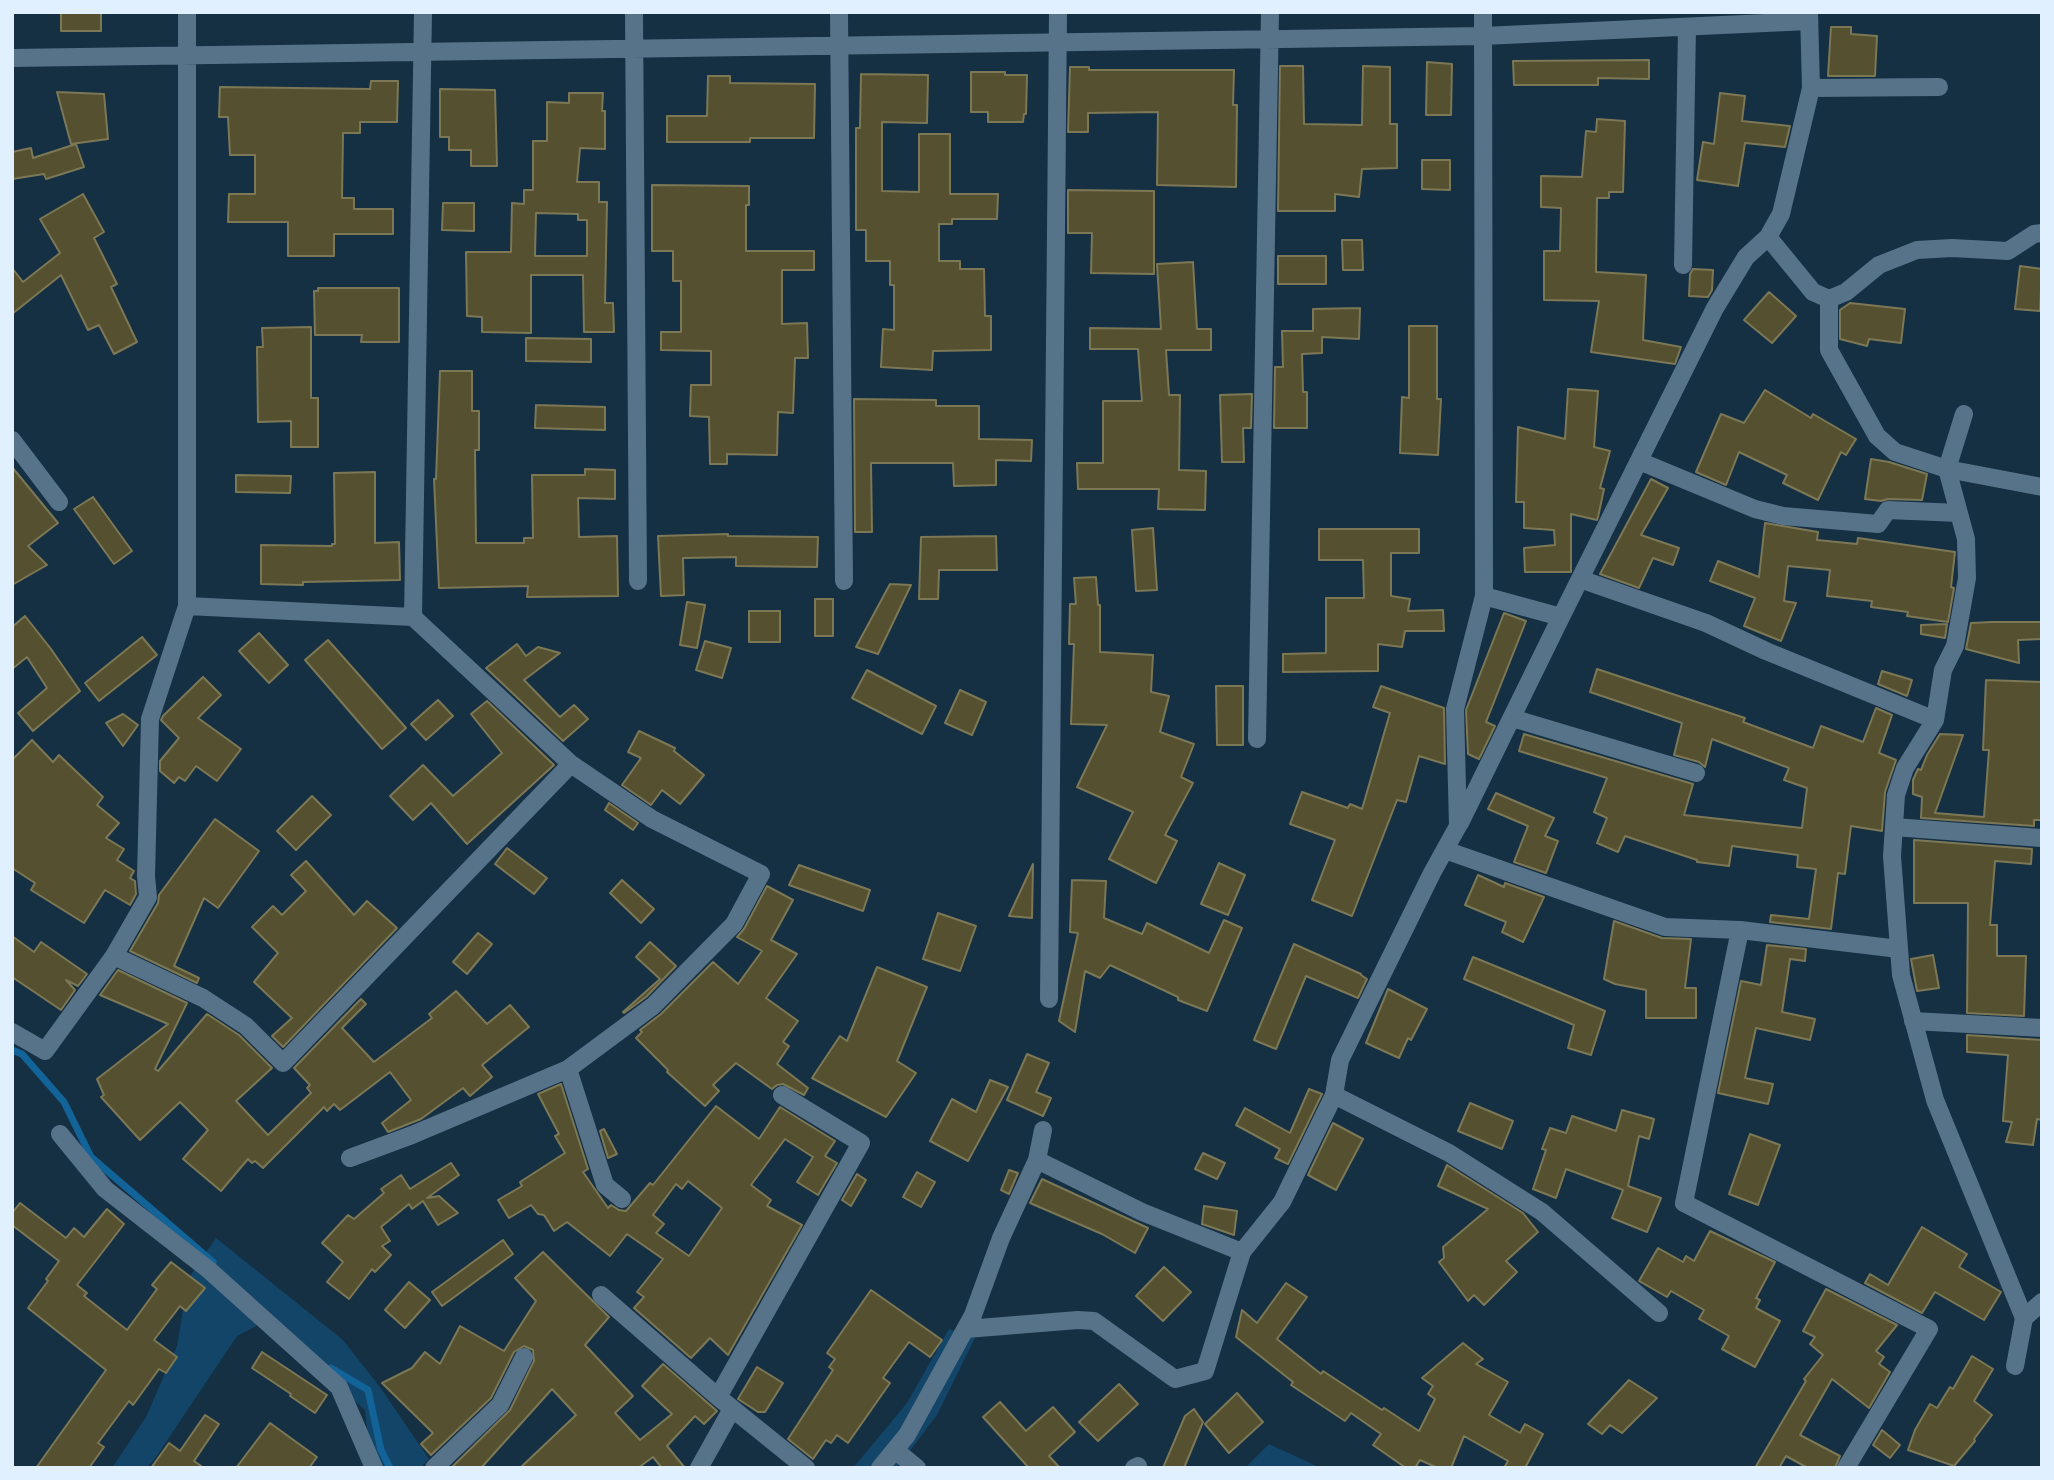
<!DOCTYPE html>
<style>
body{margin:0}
#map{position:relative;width:2054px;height:1480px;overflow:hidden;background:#152f43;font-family:"Crimson Pro",serif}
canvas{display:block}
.frame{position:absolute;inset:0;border:14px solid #e1f0fe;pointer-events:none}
</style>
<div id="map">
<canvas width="2054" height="1480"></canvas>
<div class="frame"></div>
</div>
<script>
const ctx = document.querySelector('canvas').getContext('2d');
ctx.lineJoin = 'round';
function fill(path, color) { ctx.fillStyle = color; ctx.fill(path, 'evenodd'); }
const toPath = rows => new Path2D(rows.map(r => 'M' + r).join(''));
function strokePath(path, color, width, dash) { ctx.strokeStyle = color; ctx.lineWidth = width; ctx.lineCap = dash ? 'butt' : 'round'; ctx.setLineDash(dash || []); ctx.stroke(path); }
const green = toPath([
 [216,1238,343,1340,380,1387,429,1459,420,1468,371,1468,365,1410,264,1322,237,1336,154,1460,146,1468,112,1468,146,1417,177,1346,188,1279],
 [949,1329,975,1338,937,1415,897,1468,853,1468,907,1403],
 [1269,1444,1321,1468,1245,1468]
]);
const stream = toPath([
 [12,1050,22,1054,64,1102,91,1157,213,1262],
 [331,1368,368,1390,381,1450,390,1468]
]);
const building = toPath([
 [61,12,101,12,101,31,61,31,61,12],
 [1831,27,1851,27,1851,34,1877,36,1875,76,1828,76,1831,27],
 [1649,60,1649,79,1598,78,1598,85,1514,85,1513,61,1649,60],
 [1427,62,1452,64,1451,115,1426,115,1427,62],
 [1280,66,1303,66,1304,124,1362,125,1363,66,1390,67,1390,124,1397,124,1397,168,1362,169,1359,197,1335,194,1335,211,1278,211,1280,66],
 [1070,67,1089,67,1089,70,1234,70,1233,105,1237,105,1236,187,1157,185,1158,112,1088,113,1088,132,1068,132,1070,67],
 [971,72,1005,72,1005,75,1027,75,1026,114,1024,114,1023,122,988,122,988,112,971,112,971,72],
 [861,74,928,75,927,123,882,122,882,191,919,192,919,134,950,134,950,194,998,194,997,219,952,219,952,224,939,224,939,261,960,261,960,269,984,269,985,316,991,316,991,350,933,351,932,370,881,367,883,329,894,330,894,285,890,285,890,261,866,261,866,230,856,230,856,128,860,128,861,74],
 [708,76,730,76,730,83,815,84,814,138,750,138,750,142,667,142,667,116,707,116,708,76],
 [371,81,398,81,397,122,360,122,360,133,343,133,342,198,354,198,354,209,393,209,393,234,334,234,334,256,288,256,288,222,228,222,229,194,255,194,255,155,230,155,228,117,219,117,220,87,370,89,371,81],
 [440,89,495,90,497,166,471,166,471,150,449,150,449,137,440,137,440,89],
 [57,92,104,94,108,139,71,144,57,92],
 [569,93,603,93,602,111,605,111,605,149,580,148,577,182,599,182,599,202,607,202,605,303,613,303,614,332,584,332,583,275,531,275,531,333,482,332,482,317,467,316,466,252,511,252,512,203,524,204,524,190,533,190,533,141,547,141,547,102,569,103,569,93],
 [536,213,578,214,578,220,587,220,587,256,535,256,536,213],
 [1720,93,1745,96,1742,121,1790,126,1785,147,1745,143,1738,186,1697,180,1703,142,1714,144,1720,93],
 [1597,119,1625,121,1623,192,1609,192,1609,198,1597,198,1596,272,1646,275,1643,340,1681,347,1675,364,1591,352,1599,301,1544,300,1544,251,1560,251,1561,208,1541,207,1541,176,1582,177,1586,131,1596,132,1597,119],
 [76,144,84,167,46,179,44,174,12,179,12,152,31,148,33,158,76,144],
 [1422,160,1450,160,1450,190,1422,189,1422,160],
 [652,185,749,186,749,205,746,205,746,251,814,251,814,270,782,270,782,324,807,323,808,358,795,358,793,413,778,412,777,455,727,454,727,464,710,464,709,417,690,416,691,385,711,385,711,351,661,350,661,332,681,332,681,281,673,281,673,251,652,251,652,185],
 [1068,190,1154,191,1154,274,1091,273,1092,233,1068,233,1068,190],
 [83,194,104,232,94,238,117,284,111,287,137,342,114,354,99,325,88,330,61,275,12,314,12,268,23,282,60,253,40,219,83,194],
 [443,203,474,203,474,231,442,230,443,203],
 [1342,240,1362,240,1363,270,1343,270,1342,240],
 [1278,256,1326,256,1326,284,1278,284,1278,256],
 [1193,262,1197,329,1211,329,1211,350,1166,350,1169,395,1180,395,1179,470,1206,471,1205,510,1158,509,1159,489,1078,489,1077,463,1103,463,1103,401,1142,401,1138,349,1090,349,1090,328,1161,329,1157,264,1193,262],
 [2020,266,2042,269,2040,311,2015,309,2020,266],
 [1693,269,1713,270,1712,290,1708,297,1689,296,1690,274,1693,269],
 [318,288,399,288,399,342,361,342,362,335,315,335,314,291,318,291,318,288],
 [1769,292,1796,316,1772,343,1744,320,1769,292],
 [1850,303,1905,309,1901,343,1869,339,1867,346,1840,339,1840,310,1850,303],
 [1360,308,1359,339,1322,337,1322,353,1302,354,1303,392,1307,392,1307,428,1274,428,1275,367,1283,367,1282,331,1313,331,1313,309,1360,308],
 [1409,326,1437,326,1437,399,1441,399,1438,455,1400,453,1402,397,1409,398,1409,326],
 [311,327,311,398,318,398,318,447,291,447,291,421,258,422,257,347,263,347,262,328,311,327],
 [526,338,591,339,591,362,526,361,526,338],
 [440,371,472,371,472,411,479,411,479,450,475,450,476,543,524,543,524,538,533,538,532,475,585,475,585,469,615,470,615,499,578,498,579,537,617,536,618,596,527,597,528,586,439,588,434,479,436,479,440,371],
 [1568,389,1598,391,1594,447,1610,451,1600,488,1604,489,1598,517,1597,520,1571,514,1571,572,1525,572,1524,548,1555,545,1554,530,1524,528,1524,502,1516,502,1518,427,1565,439,1568,389],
 [1765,390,1811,418,1813,414,1856,439,1846,455,1841,452,1818,500,1783,483,1787,475,1739,452,1726,485,1696,472,1721,414,1744,423,1765,390],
 [1252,394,1251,428,1243,428,1244,462,1222,462,1220,395,1252,394],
 [854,399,936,400,936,406,979,406,979,439,1032,440,1031,461,996,460,996,485,954,486,953,463,871,463,872,532,855,532,854,399],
 [536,405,605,407,605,430,535,428,536,405],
 [1871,459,1889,462,1927,474,1922,500,1888,499,1881,501,1865,499,1871,459],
 [12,467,58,523,28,546,47,565,12,585,12,467],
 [375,472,375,543,399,542,400,580,303,582,303,585,261,584,261,545,332,546,332,544,335,544,334,473,375,472],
 [236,475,291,476,290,493,236,492,236,475],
 [1651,479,1668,488,1641,535,1679,548,1673,565,1653,558,1639,588,1600,574,1651,479],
 [93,497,132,551,114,564,74,509,93,497],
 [1765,523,1818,532,1817,540,1857,544,1858,538,1955,552,1951,587,1954,588,1948,622,1907,616,1908,612,1871,607,1872,601,1827,596,1830,570,1788,566,1784,601,1796,603,1781,641,1744,626,1755,598,1710,581,1718,561,1759,577,1765,523],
 [1153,528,1157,590,1136,591,1132,530,1153,528],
 [1319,529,1419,529,1419,553,1391,553,1391,596,1410,599,1408,611,1443,610,1444,631,1405,631,1402,647,1378,644,1378,671,1283,672,1283,654,1326,653,1326,598,1364,598,1363,560,1319,560,1319,529],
 [728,534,728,536,818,537,817,567,736,566,736,557,683,558,684,595,661,596,658,536,728,534],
 [996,536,997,570,939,570,938,599,919,599,921,537,996,536],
 [1096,577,1098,605,1100,605,1100,652,1153,655,1151,692,1169,696,1160,732,1194,744,1181,777,1193,783,1165,835,1177,841,1156,883,1109,859,1133,812,1077,787,1107,725,1071,724,1074,644,1069,644,1070,604,1076,604,1074,578,1096,577],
 [890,584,911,585,878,654,856,647,890,584],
 [815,599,833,599,833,636,815,636,815,599],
 [687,602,705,605,697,648,680,645,687,602],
 [749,611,780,611,780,642,749,642,749,611],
 [1504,613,1526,621,1486,722,1495,726,1479,759,1468,754,1466,710,1504,613],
 [25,616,51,649,80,691,33,731,18,713,47,688,27,657,12,669,12,627,25,616],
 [1992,622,2042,622,2042,639,2018,640,2019,663,1966,649,1971,623,1992,622],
 [1947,624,1945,638,1921,634,1921,625,1947,624],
 [259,633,288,665,269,683,239,651,259,633],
 [142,637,157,655,99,701,85,683,142,637],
 [328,640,406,728,382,749,305,660,328,640],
 [705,641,731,648,722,678,696,670,705,641],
 [517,644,526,656,538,647,560,653,524,680,560,717,574,705,588,719,563,741,486,668,517,644],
 [1597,669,1745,718,1743,722,1813,748,1821,726,1863,742,1876,708,1892,715,1879,753,1896,760,1885,792,1882,831,1851,826,1845,874,1838,873,1831,929,1770,922,1771,915,1809,919,1816,869,1797,867,1798,855,1732,846,1729,866,1697,862,1697,860,1625,836,1618,852,1597,843,1607,818,1594,812,1607,778,1519,751,1524,734,1693,784,1684,815,1802,828,1807,788,1784,780,1789,768,1712,739,1705,767,1699,762,1674,755,1682,723,1590,692,1597,669],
 [867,670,936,706,922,734,852,698,867,670],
 [1882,671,1912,680,1907,696,1878,684,1882,671],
 [203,677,221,695,198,718,241,749,217,781,196,766,185,781,179,777,174,783,160,771,160,761,179,738,161,720,163,716,203,677],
 [1986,680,2042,682,2042,820,2034,820,2034,826,1921,818,1922,797,1913,794,1913,780,1918,769,1921,770,1927,755,1940,734,1963,735,1935,813,1984,817,1989,750,1983,750,1986,680],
 [1216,686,1243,686,1243,745,1217,745,1216,686],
 [1381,686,1444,708,1445,764,1419,756,1406,802,1397,800,1352,916,1312,900,1335,840,1290,824,1302,792,1348,808,1350,804,1362,809,1390,713,1373,707,1381,686],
 [960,690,986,702,972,735,945,723,960,690],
 [438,700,453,716,426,740,411,724,438,700],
 [487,701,554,765,467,844,431,803,413,820,390,796,423,765,453,796,502,753,471,714,487,701],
 [123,714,138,725,123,746,106,723,123,714],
 [639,731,675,748,674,751,704,775,680,804,662,790,651,805,622,785,641,758,628,752,639,731],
 [32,740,53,762,59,755,103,797,97,805,119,823,106,838,124,849,117,860,134,871,130,878,135,881,136,894,130,905,105,890,84,923,31,890,35,883,12,868,12,760,32,740],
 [1496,793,1554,818,1545,836,1558,841,1546,873,1514,862,1528,826,1488,809,1496,793],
 [312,796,331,815,296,850,277,831,312,796],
 [609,803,638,823,633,830,605,810,609,803],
 [215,819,259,851,218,908,204,898,174,966,199,978,197,983,130,951,158,903,159,895,215,819],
 [1914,840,2032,849,2031,864,1995,861,1990,925,1997,925,1997,956,2026,956,2024,1016,1967,1013,1968,903,1914,903,1914,840],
 [507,848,547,878,534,894,495,864,507,848],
 [306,861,354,915,367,901,397,928,283,1047,272,1036,292,1018,254,982,278,953,252,927,273,906,282,915,306,891,291,875,306,861],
 [1219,863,1245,875,1228,915,1201,904,1219,863],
 [1033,864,1032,918,1009,916,1033,864],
 [799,865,870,890,863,911,789,885,799,865],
 [1478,875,1504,887,1505,883,1544,897,1523,942,1502,932,1506,922,1465,905,1478,875],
 [622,880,654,909,641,923,610,893,622,880],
 [1072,880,1106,881,1104,918,1142,934,1147,923,1209,953,1224,920,1242,928,1207,1011,1178,1000,1178,997,1110,965,1100,978,1085,971,1075,1032,1059,1021,1078,933,1070,932,1072,880],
 [767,886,793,900,771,940,797,954,766,998,798,1021,783,1042,789,1046,777,1064,808,1088,804,1095,783,1084,777,1085,772,1089,736,1063,713,1085,719,1091,705,1106,667,1072,668,1070,636,1038,642,1032,640,1030,661,1014,713,962,738,984,762,951,737,937,744,929,767,886],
 [938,913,976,926,960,971,923,959,938,913],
 [1614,921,1662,938,1691,939,1685,988,1696,988,1696,1018,1646,1018,1646,990,1615,984,1604,979,1614,921],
 [478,933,492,944,467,974,453,962,478,933],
 [12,936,34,952,41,942,87,974,78,986,66,980,75,990,61,1010,12,977,12,936],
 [650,942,676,966,646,997,624,1013,623,1012,660,979,636,957,650,942],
 [1294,944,1361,974,1361,975,1367,979,1358,998,1306,976,1276,1049,1254,1040,1294,944],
 [1767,945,1806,949,1805,961,1790,959,1782,1012,1815,1019,1810,1040,1756,1028,1745,1078,1773,1084,1768,1104,1718,1093,1741,981,1761,985,1767,945],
 [1933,955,1939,988,1917,991,1911,959,1933,955],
 [1473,957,1605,1011,1591,1055,1568,1048,1574,1025,1464,979,1473,957],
 [877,967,927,987,897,1061,916,1073,886,1117,812,1078,840,1036,847,1041,877,967],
 [118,970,187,1003,155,1069,158,1071,207,1014,239,1035,272,1068,236,1101,268,1135,311,1093,307,1088,310,1085,294,1068,361,999,366,1004,342,1028,374,1062,432,1018,429,1014,456,991,487,1024,510,1005,529,1027,482,1065,492,1077,470,1096,463,1088,421,1119,388,1132,382,1123,411,1100,390,1072,340,1110,334,1104,327,1111,324,1107,263,1168,255,1161,252,1163,248,1159,221,1191,183,1159,208,1130,180,1102,140,1140,101,1097,104,1095,97,1079,168,1024,100,995,118,970],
 [1388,989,1427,1009,1411,1040,1408,1038,1399,1058,1366,1043,1388,989],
 [1967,1035,2042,1040,2042,1120,2037,1119,2033,1145,2006,1142,2012,1122,2003,1121,2008,1055,1967,1052,1967,1035],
 [1027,1054,1049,1063,1036,1092,1051,1098,1043,1116,1007,1100,1027,1054],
 [990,1080,1008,1087,968,1161,930,1141,952,1099,976,1112,990,1080],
 [561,1084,588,1169,583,1172,608,1208,611,1205,619,1210,626,1211,650,1183,653,1185,716,1106,759,1139,780,1107,835,1141,825,1156,837,1163,818,1195,797,1182,813,1157,785,1139,751,1185,771,1200,767,1206,802,1225,728,1355,710,1338,691,1358,634,1308,644,1297,637,1292,663,1259,627,1234,610,1256,567,1222,554,1231,544,1215,538,1214,531,1205,509,1218,498,1200,522,1186,520,1182,565,1153,555,1136,559,1134,538,1094,561,1084],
 [688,1181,722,1208,689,1256,656,1233,664,1224,653,1215,676,1184,682,1189,688,1181],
 [1309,1089,1322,1094,1288,1164,1275,1158,1280,1149,1236,1125,1245,1108,1290,1133,1309,1089],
 [1470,1103,1513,1121,1502,1149,1458,1131,1470,1103],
 [1622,1110,1654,1119,1649,1139,1639,1136,1628,1186,1661,1198,1647,1232,1612,1218,1623,1190,1566,1169,1556,1198,1533,1189,1546,1150,1542,1149,1550,1128,1566,1133,1572,1116,1616,1131,1622,1110],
 [1333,1123,1363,1139,1336,1190,1308,1175,1333,1123],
 [604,1129,617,1154,608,1158,600,1131,604,1129],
 [1750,1134,1780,1145,1758,1205,1729,1194,1750,1134],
 [1203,1153,1225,1163,1217,1179,1195,1169,1203,1153],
 [451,1163,459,1175,427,1198,439,1196,458,1213,438,1225,423,1201,412,1209,409,1204,381,1227,390,1241,382,1246,391,1255,375,1272,372,1269,349,1299,327,1282,343,1262,322,1243,348,1215,354,1219,384,1193,381,1189,401,1175,410,1189,451,1163],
 [1447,1165,1523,1213,1538,1232,1506,1261,1517,1272,1484,1305,1474,1295,1468,1301,1439,1262,1444,1258,1443,1247,1488,1209,1438,1186,1447,1165],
 [1009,1170,1018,1173,1009,1194,1001,1190,1009,1170],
 [917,1172,935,1182,921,1207,903,1197,917,1172],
 [857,1174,866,1180,851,1206,842,1200,857,1174],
 [1042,1179,1148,1228,1135,1253,1102,1234,1030,1203,1042,1179],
 [20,1203,66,1238,74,1228,84,1237,107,1209,124,1224,77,1285,87,1293,84,1296,127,1330,157,1289,152,1285,171,1262,205,1288,186,1311,180,1306,154,1340,177,1357,166,1373,159,1369,133,1405,129,1401,98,1443,104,1447,89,1468,36,1468,106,1370,28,1308,48,1281,46,1279,59,1261,12,1225,12,1213,20,1203],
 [1204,1206,1237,1211,1234,1235,1202,1224,1204,1206],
 [1922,1227,1967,1254,1959,1267,2001,1292,1984,1320,1935,1292,1922,1313,1865,1283,1870,1274,1888,1285,1922,1227],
 [1710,1231,1775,1262,1756,1298,1760,1300,1756,1308,1780,1321,1755,1367,1722,1349,1729,1336,1699,1319,1704,1310,1671,1291,1667,1297,1639,1281,1658,1248,1683,1262,1686,1256,1694,1261,1710,1231],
 [503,1240,513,1254,442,1306,432,1292,503,1240],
 [543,1252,609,1317,585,1345,633,1396,615,1413,640,1440,672,1414,642,1386,663,1364,717,1411,704,1424,695,1416,667,1446,685,1468,662,1468,653,1457,638,1468,520,1468,576,1415,552,1389,481,1468,451,1468,510,1410,534,1361,533,1350,524,1346,514,1352,491,1398,431,1455,421,1444,433,1433,382,1383,412,1368,425,1352,440,1364,460,1326,504,1351,536,1301,515,1278,543,1252],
 [1164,1267,1191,1292,1163,1321,1136,1296,1164,1267],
 [409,1282,430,1300,405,1328,385,1310,409,1282],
 [1286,1283,1307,1297,1277,1339,1321,1374,1323,1371,1382,1410,1384,1408,1419,1431,1435,1399,1428,1394,1433,1386,1422,1378,1463,1343,1483,1359,1476,1364,1508,1382,1489,1415,1520,1433,1525,1424,1543,1434,1525,1468,1504,1468,1508,1461,1464,1436,1451,1468,1438,1468,1420,1460,1415,1468,1406,1468,1373,1445,1381,1434,1351,1413,1345,1421,1291,1385,1293,1382,1236,1337,1242,1310,1257,1323,1286,1283],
 [1826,1289,1897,1325,1876,1351,1884,1357,1879,1364,1890,1372,1869,1408,1832,1379,1800,1435,1840,1456,1835,1468,1808,1468,1786,1456,1779,1468,1755,1468,1806,1381,1804,1379,1823,1355,1810,1344,1815,1337,1803,1331,1826,1289],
 [871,1290,942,1340,930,1357,909,1342,883,1378,890,1383,848,1443,837,1435,831,1443,826,1440,813,1459,788,1439,833,1370,829,1367,835,1359,827,1353,871,1290],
 [262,1352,327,1395,315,1413,290,1396,291,1394,252,1368,262,1352],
 [1972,1356,1993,1369,1974,1401,1992,1415,1974,1439,1975,1441,1954,1466,1908,1450,1915,1430,1930,1404,1937,1408,1950,1387,1953,1389,1972,1356],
 [757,1367,783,1383,765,1412,758,1412,738,1399,757,1367],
 [1629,1380,1657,1398,1622,1433,1610,1425,1602,1434,1588,1424,1629,1380],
 [1119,1384,1138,1404,1098,1441,1079,1422,1119,1384],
 [1237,1393,1263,1422,1229,1453,1205,1424,1237,1393],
 [1000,1402,1026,1431,1053,1407,1075,1432,1049,1456,1060,1468,1029,1468,983,1417,1000,1402],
 [1194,1409,1203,1422,1184,1468,1163,1468,1185,1416,1194,1409],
 [205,1415,219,1424,194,1461,204,1468,151,1468,169,1443,180,1451,205,1415],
 [270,1423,317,1457,309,1468,236,1468,270,1423],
 [1882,1430,1900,1445,1890,1458,1873,1445,1882,1430]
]);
const street = toPath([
 [634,12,638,581],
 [839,12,844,581],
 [12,58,1483,36,1809,21],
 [1811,88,1939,87],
 [1768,237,1813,292,1829,299,1846,292,1879,265,1917,250,1952,248,2008,251,2034,234,2042,233],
 [1683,265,1687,27],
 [1829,299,1829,350,1877,436,1895,452,1947,469,2042,487],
 [1964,414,1947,469,1966,539,1967,578,1955,646,1943,670,1935,720,1905,768,1896,795,1892,856,1901,975,1935,1100,2024,1318],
 [12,440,59,502],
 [1639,461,1755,509,1783,516,1878,524,1888,510,1959,513],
 [1580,579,1706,623,1766,651,1935,720],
 [413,617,423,12],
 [1561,617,1715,308,1746,257,1768,237,1781,214,1811,88,1809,12],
 [1512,718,1696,773],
 [1257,739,1270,12],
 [1460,823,1561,617,1484,596],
 [1894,827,2041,838],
 [1445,850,1665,927,1740,930,1899,949],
 [1740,930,1684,1203,1929,1329,1846,1468],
 [114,956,148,897,146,876,150,719,187,606,187,12],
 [1049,999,1058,12],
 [1913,1021,2042,1028],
 [12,1032,45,1051,114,956,203,998,246,1026,283,1063,571,764,413,617,187,606],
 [568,1069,605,1185,622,1199],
 [1334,1095,1340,1060,1432,873,1458,826,1455,709,1484,596,1483,12],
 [60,1134,105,1189,209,1270,339,1387,374,1468],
 [350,1158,412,1135,568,1069,653,1006,734,924,761,874,652,819,571,764],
 [1037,1160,1142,1212,1242,1252,1282,1202,1334,1095,1449,1153,1542,1212,1659,1313],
 [601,1295,718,1397,806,1468],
 [966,1329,1078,1320,1094,1321,1175,1379,1205,1371,1242,1252],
 [2015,1366,2024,1318,2042,1302],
 [718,1397,861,1143,782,1095],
 [895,1450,917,1468],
 [434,1468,500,1405,524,1357],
 [699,1468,732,1409],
 [880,1468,907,1435,973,1315,1001,1238,1037,1160,1043,1130],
 [1134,1468,1138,1466]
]);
fill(green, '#134569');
strokePath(stream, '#126398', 7);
fill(building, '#545030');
strokePath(building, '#7c7856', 2);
strokePath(street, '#57738a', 18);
</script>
